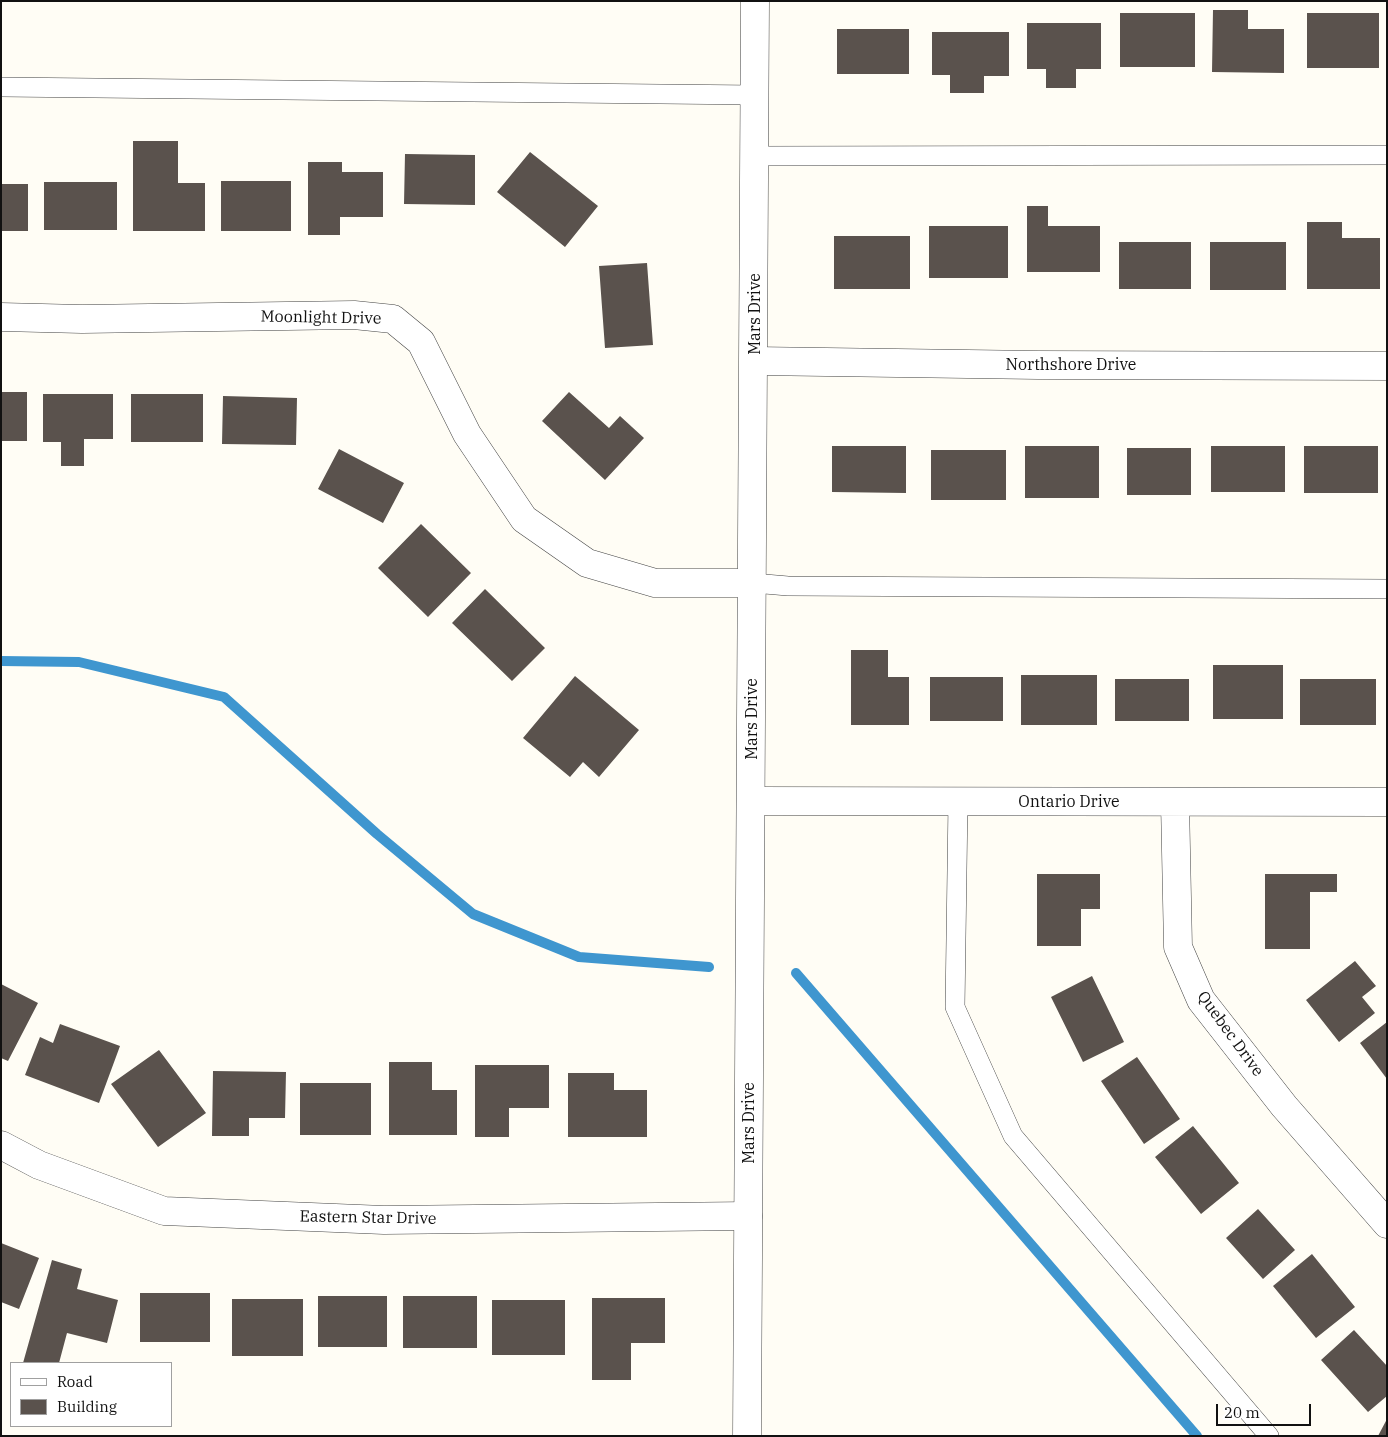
<!DOCTYPE html>
<style>
body{margin:0}
#map{position:relative;width:1388px;height:1437px;overflow:hidden;background:#fffdf5;font-family:"IBM Plex Serif",serif}
canvas{display:block}
.frame{position:absolute;inset:0;border:2px solid #111;pointer-events:none}
.legend{position:absolute;left:10px;top:1362px;width:162px;height:65px;box-sizing:border-box;background:#fff;border:1px solid #a0a0a0;margin:0;padding:6px 9px;list-style:none;font-size:15px;color:#111}
.legend li{display:flex;align-items:center;gap:10px;height:25px}
.legend b{width:25px;border:1px solid #a0a0a0}
.scale{position:absolute;left:1216px;top:1404px;width:95px;height:22px;box-sizing:border-box;border:2px solid #111;border-top:0;padding-left:6px;font-size:15px;line-height:18px;white-space:nowrap;color:#111;-webkit-text-stroke:4px #fff;paint-order:stroke}
</style>
<div id="map">
<canvas width="1388" height="1437"></canvas>
<div class="frame"></div>
<ul class="legend">
<li><b style="height:6px;background:#fff"></b>Road</li>
<li><b style="height:14px;background:#5a524d"></b>Building</li>
</ul>
<div class="scale">20 m</div>
</div>
<script>
const ctx = document.querySelector('canvas').getContext('2d');
ctx.lineJoin = 'round';
const toPath = rows => new Path2D(rows.map(r => 'M' + r).join(''));
function strokePath(path, color, width, dash) { ctx.strokeStyle = color; ctx.lineWidth = width; ctx.lineCap = dash ? 'butt' : 'round'; ctx.setLineDash(dash || []); ctx.stroke(path); }
function fill(path, color) { ctx.fillStyle = color; ctx.fill(path, 'evenodd'); }
function write(font, color, halo, rows, align = 'center') {
  ctx.font = font + ' "IBM Plex Serif",serif'; ctx.lineWidth = 5; ctx.setLineDash([]); ctx.textBaseline = 'middle'; ctx.strokeStyle = halo; ctx.fillStyle = color; for (const [text, x, y, turn = 0] of rows) {
    ctx.save(); ctx.translate(x, y); ctx.rotate((+turn || 0) * Math.PI / 180); ctx.textAlign = isNaN(turn) ? turn : align; if (halo) ctx.strokeText(text, 0, 0); ctx.fillText(text, 0, 0); ctx.restore();
  }
}
const stream = toPath([
 [1,661,79,662,224,697,377,834,473,914,579,957,709,967],
 [796,973,1197,1436]
]);
const building = toPath([
 [1213,10,1248,10,1248,29,1284,29,1284,73,1212,72],
 [1120,13,1195,13,1195,67,1120,67],
 [1307,13,1379,13,1379,68,1307,68],
 [1027,23,1101,23,1101,69,1076,69,1076,88,1046,88,1046,69,1027,69],
 [837,29,909,29,909,74,837,74],
 [932,32,1009,32,1009,76,984,76,984,93,950,93,950,75,932,75],
 [133,141,178,141,178,183,205,183,205,231,133,231],
 [530,152,598,206,565,247,497,192],
 [405,154,475,155,475,205,404,204],
 [308,162,342,162,342,172,383,172,383,217,340,217,340,235,308,235],
 [221,181,291,181,291,231,221,231],
 [44,182,117,182,117,230,44,230],
 [1,184,28,184,28,231,1,231],
 [1027,206,1048,206,1048,226,1100,226,1100,272,1027,272],
 [1307,222,1342,222,1342,238,1380,238,1380,289,1307,289],
 [929,226,1008,226,1008,278,929,278],
 [834,236,910,236,910,289,834,289],
 [1119,242,1191,242,1191,289,1119,289],
 [1210,242,1286,242,1286,290,1210,290],
 [647,263,653,345,605,348,599,266],
 [1,392,27,392,27,441,1,441],
 [569,392,609,428,620,416,644,438,605,480,542,421],
 [43,394,113,394,113,439,84,439,84,466,61,466,61,442,43,442],
 [131,394,203,394,203,442,131,442],
 [223,396,297,398,296,445,222,444],
 [832,446,906,446,906,493,832,492],
 [1025,446,1099,446,1099,498,1025,498],
 [1211,446,1285,446,1285,492,1211,492],
 [1304,446,1378,446,1378,493,1304,493],
 [1127,448,1191,448,1191,495,1127,495],
 [339,449,404,483,383,523,318,489],
 [931,450,1006,450,1006,500,931,500],
 [421,524,471,573,428,617,378,568],
 [485,589,545,648,512,681,452,623],
 [851,650,888,650,888,677,909,677,909,725,851,725],
 [1213,665,1283,665,1283,719,1213,719],
 [1021,675,1097,675,1097,725,1021,725],
 [575,676,639,730,599,777,583,762,570,777,523,738],
 [930,677,1003,677,1003,721,930,721],
 [1115,679,1189,679,1189,721,1115,721],
 [1300,679,1376,679,1376,725,1300,725],
 [1037,874,1100,874,1100,909,1081,909,1081,946,1037,946],
 [1265,874,1337,874,1337,892,1310,892,1310,949,1265,949],
 [1355,961,1376,986,1362,997,1375,1013,1339,1042,1306,1000],
 [1092,976,1124,1042,1083,1062,1051,997],
 [1,984,38,1003,8,1061,1,1058],
 [1387,1022,1387,1079,1360,1043],
 [60,1024,120,1046,99,1103,25,1075,40,1037,53,1043],
 [159,1050,206,1113,158,1147,111,1084],
 [1137,1057,1180,1119,1144,1144,1101,1081],
 [389,1062,432,1062,432,1090,457,1090,457,1135,389,1135],
 [475,1065,549,1065,549,1108,509,1108,509,1137,475,1137],
 [213,1071,286,1072,285,1118,249,1118,249,1136,212,1136],
 [568,1073,614,1073,614,1090,647,1090,647,1137,568,1137],
 [300,1083,371,1083,371,1135,300,1135],
 [1193,1126,1239,1183,1201,1214,1155,1157],
 [1258,1209,1295,1250,1263,1279,1226,1238],
 [1,1243,39,1258,19,1309,1,1302],
 [1312,1254,1355,1307,1316,1338,1273,1286],
 [52,1260,82,1269,77,1289,118,1300,107,1343,67,1333,59,1363,23,1363],
 [140,1293,210,1293,210,1342,140,1342],
 [318,1296,387,1296,387,1347,318,1347],
 [403,1296,477,1296,477,1348,403,1348],
 [592,1298,665,1298,665,1343,631,1343,631,1380,592,1380],
 [232,1299,303,1299,303,1356,232,1356],
 [492,1300,565,1300,565,1355,492,1355],
 [1354,1330,1387,1366,1387,1396,1368,1412,1321,1360],
 [1387,1419,1387,1436,1378,1436]
]);
const service = toPath([
 [1,87,755,95],
 [755,156,1387,155],
 [753,583,788,586,1387,589],
 [958,802,955,1007,1013,1136,1269,1436]
]);
const minor = toPath([
 [1,317,82,319,354,315,393,319,421,342,467,434,524,519,587,563,655,583,753,583],
 [755,361,1038,365,1387,366],
 [751,801,1387,802],
 [1175,802,1178,947,1201,1000,1284,1106,1387,1224],
 [1,1145,39,1165,164,1211,384,1220,748,1216]
]);
const tertiary = toPath([
 [747,1436,755,1]
]);
const streetNames = [
 ["Mars Drive",755,314,-90],
 ["Moonlight Drive",321,318,1],
 ["Northshore Drive",1071,365],
 ["Mars Drive",752,719,-90],
 ["Ontario Drive",1069,802],
 ["Quebec Drive",1230,1034,54],
 ["Mars Drive",749,1123,-90],
 ["Eastern Star Drive",368,1218,1]
];
strokePath(stream, '#3f96cf', 10);
fill(building, '#5a524d');
strokePath(service, '#444', 20);
strokePath(minor, '#444', 29);
strokePath(tertiary, '#444', 29);
strokePath(service, '#fff', 19);
strokePath(minor, '#fff', 28);
strokePath(tertiary, '#fff', 28);
write('16px', '#111', '#fff', streetNames);
</script>
